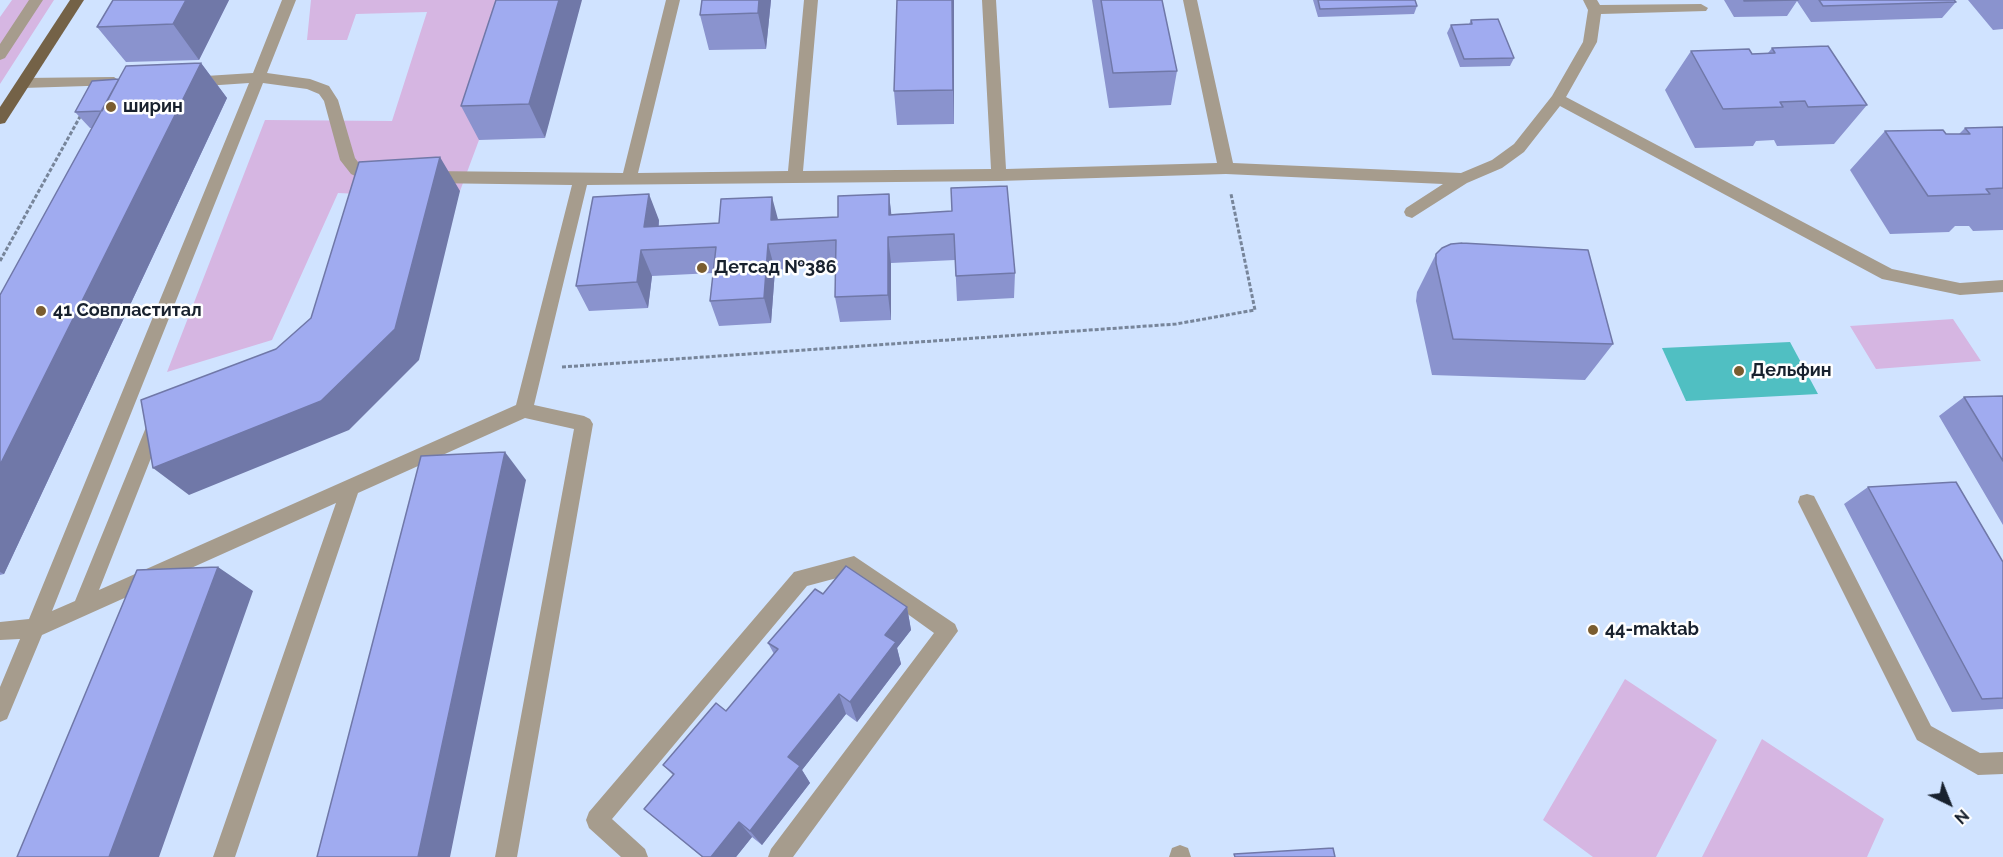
<!DOCTYPE html>
<meta charset="utf-8">
<style>
body{margin:0}
#map{position:relative;width:2003px;height:857px;overflow:hidden;background:#d0e3ff;font-family:Raleway,sans-serif}
canvas{display:block}
.north{position:absolute;left:1919px;top:773px;width:60px;height:60px;-webkit-text-stroke:4px #fff;paint-order:stroke;rotate:137deg;font-size:16px;font-weight:700;line-height:24px;text-align:center;color:#18212e}
.north::after{content:'';display:block;margin:auto;width:21px;height:27px;background:#18212e;clip-path:polygon(50% 0,100% 100%,50% 72%,0 100%)}
</style>
<div id="map">
<canvas width="2003" height="857"></canvas>
<div class="north">N</div>
</div>
<script>
const ctx = document.querySelector('canvas').getContext('2d');
ctx.lineJoin = 'round';
function fill(path, color) { ctx.fillStyle = color; ctx.fill(path, 'evenodd'); }
const toPath = rows => new Path2D(rows.map(r => 'M' + r).join(''));
function strokePath(path, color, width, dash) { ctx.strokeStyle = color; ctx.lineWidth = width; ctx.lineCap = dash ? 'butt' : 'round'; ctx.setLineDash(dash || []); ctx.stroke(path); }
function write(font, color, halo, rows, align = 'center') {
  ctx.font = font + ' Raleway,sans-serif'; ctx.lineWidth = 5; ctx.setLineDash([]); ctx.textBaseline = 'middle'; ctx.strokeStyle = halo; ctx.fillStyle = color; for (const [text, x, y, turn = 0] of rows) {
    ctx.save(); ctx.translate(x, y); ctx.rotate((+turn || 0) * Math.PI / 180); ctx.textAlign = isNaN(turn) ? turn : align; if (halo) ctx.strokeText(text, 0, 0); ctx.fillText(text, 0, 0); ctx.restore();
  }
}
const green = toPath([
 [12,0,54,0,0,84,0,17],
 [311,0,523,0,479,140,460,191,382,195,338,193,272,340,167,372,265,120,392,121,427,12,356,14,347,40,307,40],
 [1953,319,1981,361,1876,369,1850,326],
 [1625,679,1717,740,1656,857,1593,857,1543,820],
 [1762,739,1884,819,1867,857,1702,857]
]);
const water = toPath([
 [1790,342,1818,394,1686,401,1662,348]
]);
const path = toPath([
 [0,261,81,115],
 [562,367,1176,324,1255,310,1231,194]
]);
const minor = toPath([
 [29,0,43,0,5,58,0,60,0,44,29,0],
 [282,0,296,0,267,73,310,79,329,86,338,100,355,158,361,166,369,170,384,172,387,176,384,180,379,182,367,182,351,174,340,160,324,101,319,94,307,89,263,83,52,611,75,601,151,415,157,412,163,415,166,420,99,590,516,405,572,185,427,183,422,181,419,177,422,173,427,171,623,173,666,0,680,0,638,173,788,171,804,0,818,0,803,171,991,169,982,0,996,0,1006,169,1217,163,1183,0,1197,0,1233,163,1461,173,1492,160,1514,144,1552,96,1583,42,1588,10,1583,0,1597,0,1600,5,1701,4,1708,8,1706,11,1601,14,1597,42,1566,97,1892,269,1960,283,2003,280,2003,292,1960,295,1882,279,1560,106,1524,152,1502,168,1467,183,1412,218,1406,216,1404,212,1406,208,1443,184,1226,174,999,181,587,185,534,405,584,416,590,419,593,424,517,857,495,857,574,429,525,418,358,493,235,857,213,857,336,503,42,635,7,719,0,722,0,687,20,639,0,640,0,622,29,619,249,83,190,87,183,82,190,77,253,73,282,0],
 [114,77,121,82,119,85,23,88,16,83,23,78,114,77],
 [1807,494,1814,496,1931,726,1980,753,2003,752,2003,774,1978,775,1917,740,1798,502,1800,496,1807,494],
 [854,556,955,624,958,631,793,857,768,857,771,849,934,633,852,574,807,586,612,819,645,849,648,857,621,857,589,828,586,820,589,812,794,572,854,556],
 [1180,845,1188,848,1191,857,1169,857,1172,848,1180,845]
]);
const major = toPath([
 [70,0,84,0,5,123,0,124,0,107,70,0]
]);
const wall = toPath([
 [229,0,199,60,126,62,97,27],
 [496,0,545,138,479,140,461,106],
 [702,0,771,0,766,49,709,50,700,15],
 [954,0,954,124,897,125,894,91],
 [1092,0,1162,0,1177,71,1171,105,1109,108],
 [1313,0,1415,0,1417,6,1414,14,1318,17],
 [1724,0,1954,0,1956,2,1942,18,1811,22,1797,1,1787,16,1734,17],
 [1968,0,2003,0,2003,29,1993,30],
 [1471,20,1514,58,1510,66,1460,67,1447,33,1451,25,1469,24],
 [1772,48,1867,105,1834,144,1777,146,1774,140,1756,141,1753,146,1695,148,1665,90,1691,51,1752,54,1768,53],
 [201,63,227,98,4,574,0,575,0,295,93,128,90,128,75,112,119,79],
 [2003,127,2003,230,1973,231,1969,226,1955,226,1949,232,1890,234,1850,170,1885,131,1946,134,1959,134,1965,128],
 [889,194,891,214,952,211,1015,273,1014,298,957,301,955,260,891,263,891,320,840,322,835,297,835,266,775,270,771,323,719,326,710,301,713,273,652,276,648,308,589,311,576,286,659,220,659,226,838,217],
 [1436,254,1613,344,1585,380,1432,375,1416,301,1417,292],
 [2003,396,2003,525,1939,416,1964,397],
 [1868,487,2003,562,2003,709,1952,712,1844,504],
 [907,607,911,630,897,648,901,664,857,722,846,714,802,770,810,783,762,845,752,837,736,857,702,857,644,809,673,775,663,765,726,711,774,654,768,643]
]);
const shadedWall = toPath([
 [186,0,229,0,199,60,173,24],
 [559,0,582,0,545,138,529,104],
 [759,0,771,0,766,49,758,13],
 [952,0,954,0,954,124,953,90],
 [201,63,227,98,4,574,0,572,0,465],
 [440,157,460,191,419,360,349,430,189,495,153,468,395,329],
 [649,194,659,220,655,249,644,227],
 [889,194,892,220,889,215],
 [772,197,779,223,771,220],
 [888,237,891,263,891,320,888,295],
 [768,244,775,270,771,323,764,298],
 [641,250,652,276,648,308,637,282],
 [505,452,526,480,450,857,418,857],
 [218,567,253,591,159,857,109,857],
 [907,607,911,630,897,648,901,664,857,722,850,702,885,635],
 [839,694,846,714,802,770,810,783,762,845,750,831,788,757],
 [739,822,752,837,736,857,711,857]
]);
const building = toPath([
 [113,0,186,0,173,24,97,27,113,0],
 [496,0,559,0,529,104,461,106,496,0],
 [702,0,759,0,758,13,700,15,702,0],
 [897,0,952,0,953,90,894,91,897,0],
 [1101,0,1162,0,1177,71,1113,73,1101,0],
 [1318,0,1415,0,1417,6,1320,9,1318,0],
 [1744,0,1798,0,1744,1,1744,0],
 [1819,0,1954,0,1956,2,1823,6,1819,0],
 [1498,19,1514,58,1464,59,1451,25,1472,24,1471,20,1498,19],
 [1828,46,1867,105,1808,107,1805,101,1780,102,1783,107,1723,109,1691,51,1749,49,1752,54,1775,53,1772,48,1828,46],
 [201,63,0,465,0,295,126,66,201,63],
 [119,79,102,111,75,112,92,81,119,79],
 [2003,127,2003,188,1986,189,1990,194,1928,196,1885,131,1943,130,1946,134,1970,134,1965,128,2003,127],
 [440,157,395,329,321,401,153,468,141,400,276,349,311,318,359,162,440,157],
 [1007,186,1015,273,956,276,954,234,888,237,888,295,835,297,836,240,768,244,764,298,710,301,716,247,641,250,637,282,576,286,593,197,649,194,644,227,719,223,721,199,772,197,771,220,838,217,838,196,889,194,889,215,952,211,951,188,1007,186],
 [1462,243,1588,250,1613,344,1453,339,1436,263,1436,254,1442,248,1451,244,1462,243],
 [2003,396,2003,461,1964,397,2003,396],
 [505,452,418,857,317,857,421,456,505,452],
 [1956,482,2003,562,2003,698,1982,699,1868,487,1956,482],
 [846,566,907,607,885,635,896,642,850,702,839,694,788,757,800,766,750,831,739,822,711,857,703,857,644,809,674,774,663,765,716,703,726,711,778,649,768,643,815,589,823,594,846,566],
 [218,567,109,857,17,857,137,570,218,567],
 [1333,848,1335,857,1235,857,1234,854,1333,848]
]);
const markers = [
 [111,107,6,"#7a5d30"],
 [702,268,6,"#7a5d30"],
 [41,311,6,"#7a5d30"],
 [1739,371,6,"#7a5d30"],
 [1593,630,6,"#7a5d30"]
];
const poiNames = [
 ["ширин",123,107],
 ["Детсад №386",714,268],
 ["41 Совпластитал",53,311],
 ["Дельфин",1751,371],
 ["44-maktab",1605,630]
];
fill(green, '#d6b6e2');
fill(water, '#50bfc2');
strokePath(path, '#77859a', 3, [4, 2]);
fill(minor, '#a69c8d');
fill(major, '#746247');
fill(wall, '#8a93ce');
fill(shadedWall, '#7078a8');
fill(building, '#a0abf0');
strokePath(building, '#7078a8', 1.5);
for (const [x, y, r, color] of markers) { const dot = new Path2D(); dot.arc(x, y, r, 0, 2 * Math.PI); ctx.fillStyle = color; ctx.fill(dot); strokePath(dot, '#fff', 2); }
write('bold 18px', '#18212e', '#fff', poiNames, 'left');
</script>
